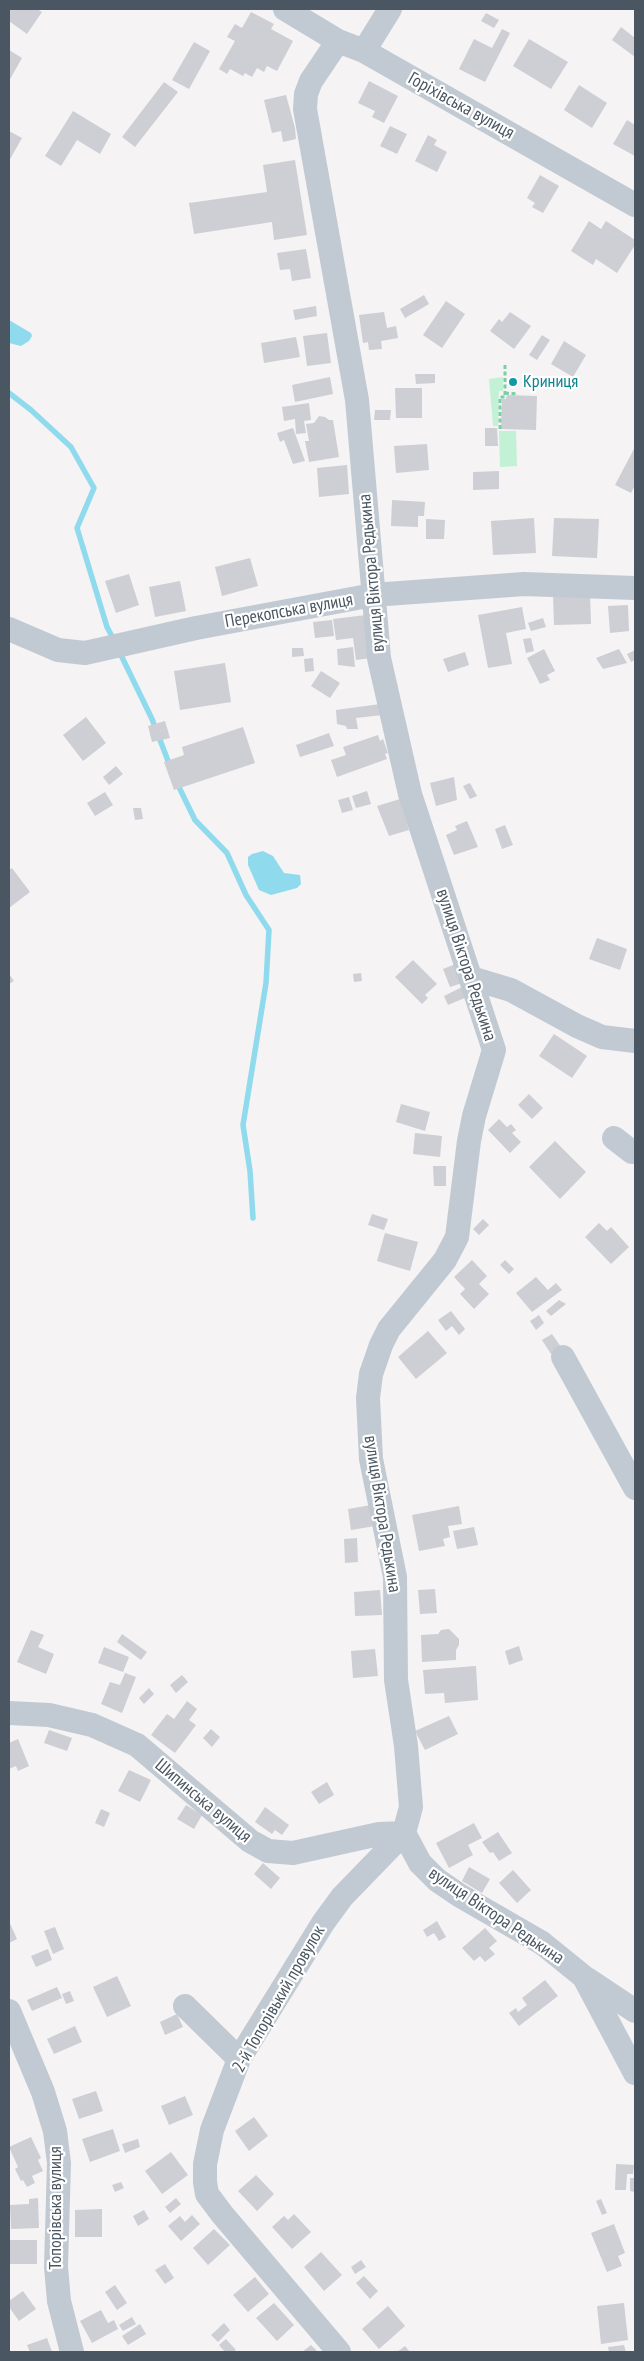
<!DOCTYPE html>
<meta charset="utf-8">
<style>
body{margin:0}
#map{position:relative;width:644px;height:2361px;overflow:hidden;background:#f5f3f3;font-family:"PT Sans Narrow",sans-serif}
canvas{display:block}
.frame{position:absolute;inset:0;border:10px solid #4a5661;pointer-events:none}
</style>
<div id="map">
<canvas width="644" height="2361"></canvas>
<div class="frame"></div>
</div>
<script>
const ctx = document.querySelector('canvas').getContext('2d');
ctx.lineJoin = 'round';
function fill(path, color) { ctx.fillStyle = color; ctx.fill(path, 'evenodd'); }
const toPath = rows => new Path2D(rows.map(r => 'M' + r).join(''));
function strokePath(path, color, width, dash) { ctx.strokeStyle = color; ctx.lineWidth = width; ctx.lineCap = dash ? 'butt' : 'round'; ctx.setLineDash(dash || []); ctx.stroke(path); }
function write(font, color, halo, rows, align = 'center') {
  ctx.font = font + ' "PT Sans Narrow",sans-serif'; ctx.lineWidth = 4.5; ctx.setLineDash([]); ctx.textBaseline = 'middle'; ctx.strokeStyle = halo; ctx.fillStyle = color; for (const [text, x, y, turn = 0] of rows) {
    ctx.save(); ctx.translate(x, y); ctx.rotate((+turn || 0) * Math.PI / 180); ctx.textAlign = isNaN(turn) ? turn : align; if (halo) ctx.strokeText(text, 0, 0); ctx.fillText(text, 0, 0); ctx.restore();
  }
}
const green = toPath([
 [503,377,503,391,499,391,498,426,493,426,489,379],
 [499,431,516,431,517,466,500,467]
]);
const water = toPath([
 [9,320,31,333,32,336,29,341,21,346,9,343],
 [263,851,273,856,284,873,300,875,301,884,297,888,271,895,259,890,248,865,248,857,252,854]
]);
const stream = toPath([
 [9,393,31,410,71,447,94,488,77,528,107,627,114,640],
 [119,651,152,719,170,766],
 [176,781,195,820,227,853,246,895,269,930,266,983,243,1125,250,1171,253,1218]
]);
const building = toPath([
 [10,9,37,9,42,12,27,34,9,21],
 [251,12,274,24,271,29,293,41,277,71,267,66,264,72,257,68,252,77,245,73,243,76,230,69,227,74,219,69,235,41,227,37,235,24,242,28],
 [486,13,499,20,494,28,481,21],
 [621,27,635,38,635,57,612,40],
 [502,29,510,33,485,82,459,69,474,39,492,48],
 [529,39,568,62,551,89,513,66],
 [194,42,210,51,189,89,172,80],
 [9,50,22,58,9,81],
 [369,81,398,96,384,123,372,117,375,111,358,103],
 [164,82,178,92,135,147,122,137],
 [579,85,607,103,592,128,564,110],
 [286,95,295,128,296,139,283,142,281,131,272,133,264,100],
 [73,111,111,134,100,154,77,140,61,166,45,156],
 [627,120,635,125,635,156,613,144],
 [390,126,407,134,397,154,380,146],
 [9,131,22,138,9,161],
 [428,135,437,140,434,145,447,152,437,172,415,161],
 [295,160,307,235,274,240,272,222,194,234,189,203,267,192,263,165],
 [540,175,559,186,543,213,532,207,535,203,527,198],
 [589,221,601,229,606,221,635,240,635,245,617,273,596,259,593,265,571,251],
 [306,249,311,278,292,281,290,269,280,270,277,253],
 [424,295,429,304,405,318,400,309],
 [446,301,465,314,442,348,423,335],
 [316,306,317,316,295,320,293,310],
 [384,312,387,328,396,326,398,338,381,341,382,349,369,350,368,342,363,343,359,315],
 [510,312,531,326,514,349,490,331,499,319,502,322],
 [327,333,331,363,307,366,303,336],
 [542,335,550,340,537,360,529,355],
 [296,337,300,357,264,363,261,343],
 [564,341,586,355,573,377,551,364],
 [415,374,435,374,435,383,416,384],
 [330,377,333,394,295,402,292,385],
 [395,388,422,388,422,418,396,418],
 [507,395,537,396,536,430,501,429,502,399,506,399],
 [309,403,311,420,304,421,306,433,296,434,295,419,284,421,282,407],
 [375,410,391,410,390,420,374,420],
 [319,416,325,417,329,420,333,420,339,457,309,462,305,441,309,441,306,424,314,423],
 [293,428,305,461,293,464,284,440,280,442,277,433],
 [485,428,497,428,498,446,485,446],
 [427,444,429,470,396,473,394,446],
 [635,447,635,485,631,493,615,485],
 [347,465,349,494,319,497,317,468],
 [499,471,499,489,473,490,473,472],
 [392,500,425,502,424,516,418,516,418,527,391,526],
 [534,518,536,553,493,555,491,521],
 [554,518,599,519,597,558,552,556],
 [426,519,445,520,444,539,426,539],
 [250,558,258,586,222,596,215,567],
 [129,574,139,605,116,613,105,581],
 [180,581,186,611,155,617,149,587],
 [590,593,591,624,554,625,553,595],
 [628,605,629,631,610,633,608,606],
 [522,607,526,629,506,633,512,664,488,668,478,615],
 [366,615,371,658,356,660,353,638,336,640,333,619],
 [543,618,546,627,531,631,528,623],
 [332,620,334,636,315,638,313,622],
 [531,638,534,651,526,653,523,639],
 [353,647,355,667,338,665,337,649],
 [292,648,303,648,304,656,292,657],
 [544,649,555,671,547,675,550,680,540,684,527,658],
 [619,649,627,663,603,669,596,658],
 [635,650,635,660,631,662,627,654],
 [465,652,469,665,448,672,443,659],
 [313,658,314,671,305,672,304,659],
 [225,663,231,702,180,710,174,671],
 [321,671,340,683,330,698,311,686],
 [380,704,382,715,356,718,358,729,347,729,346,726,337,724,336,710],
 [86,717,106,743,83,761,63,735],
 [165,721,170,738,152,742,148,726],
 [243,727,255,763,174,790,164,762,184,755,182,747],
 [329,733,334,746,300,757,296,745],
 [378,735,380,741,383,739,388,753,385,754,387,759,337,777,331,760,346,755,343,747],
 [116,766,123,774,109,785,103,777],
 [454,777,457,800,436,806,430,783],
 [470,783,477,796,470,799,463,786],
 [367,791,371,804,356,808,352,796],
 [105,792,113,805,95,816,87,803],
 [349,797,353,810,342,813,338,800],
 [400,799,409,830,389,836,377,806],
 [133,808,141,808,143,819,135,820],
 [467,821,478,847,454,855,446,835,457,830,455,826],
 [505,825,513,845,502,849,495,829],
 [12,868,30,892,9,908,9,870],
 [597,938,627,949,620,970,589,959],
 [413,960,437,984,425,995,428,998,422,1004,395,977],
 [458,963,465,982,450,987,443,969],
 [361,973,362,981,354,982,353,974],
 [9,974,14,981,9,984],
 [462,987,467,997,448,1005,444,996],
 [554,1034,587,1056,572,1078,539,1056],
 [529,1094,543,1108,532,1119,518,1105],
 [401,1104,430,1112,425,1131,396,1122],
 [499,1119,507,1127,511,1124,516,1130,512,1133,521,1142,510,1153,488,1130],
 [415,1133,442,1136,440,1157,413,1154],
 [555,1141,586,1172,560,1199,529,1167],
 [433,1166,446,1166,446,1186,434,1186],
 [372,1214,388,1219,384,1230,368,1225],
 [483,1219,489,1225,479,1235,473,1229],
 [599,1223,607,1231,611,1227,629,1247,611,1264,585,1237],
 [385,1233,418,1242,410,1271,377,1261],
 [472,1260,487,1276,479,1284,489,1294,474,1309,460,1294,465,1289,454,1277],
 [505,1260,514,1269,509,1274,500,1265],
 [536,1277,548,1290,556,1283,562,1290,532,1312,516,1293],
 [559,1300,566,1304,551,1316,546,1311],
 [451,1311,465,1329,459,1335,452,1326,446,1331,438,1320],
 [539,1315,544,1323,536,1330,530,1321],
 [428,1331,447,1353,416,1379,398,1357],
 [552,1334,561,1347,551,1354,542,1340],
 [371,1505,375,1526,351,1530,348,1509],
 [459,1506,462,1524,448,1526,450,1537,443,1539,445,1546,419,1551,412,1515],
 [474,1527,478,1545,457,1549,453,1531],
 [357,1538,358,1562,345,1563,344,1539],
 [435,1589,437,1613,420,1614,418,1590],
 [380,1590,382,1615,355,1616,354,1592],
 [449,1629,459,1639,459,1645,456,1650,456,1660,422,1662,421,1635,438,1634,441,1630],
 [31,1630,44,1635,38,1647,54,1654,46,1674,17,1662],
 [122,1634,147,1652,141,1660,117,1642],
 [519,1646,523,1660,509,1665,505,1651],
 [104,1647,129,1657,123,1672,98,1663],
 [375,1649,378,1676,353,1678,351,1651],
 [476,1666,478,1700,445,1703,444,1693,425,1694,423,1670],
 [125,1673,136,1677,122,1713,101,1704,110,1682,120,1685],
 [182,1675,188,1682,176,1693,170,1685],
 [149,1688,154,1694,144,1704,139,1698],
 [187,1701,197,1709,189,1720,196,1725,175,1753,151,1735,167,1714,174,1719],
 [449,1716,458,1734,425,1750,415,1731],
 [211,1729,220,1737,212,1747,203,1738],
 [49,1730,72,1738,67,1751,44,1743],
 [18,1739,29,1766,18,1771,16,1766,9,1769,9,1743],
 [129,1770,151,1780,140,1802,118,1791],
 [327,1782,334,1795,319,1804,311,1792],
 [186,1805,202,1815,194,1829,177,1819],
 [265,1807,289,1825,282,1835,275,1830,272,1834,255,1822],
 [101,1809,110,1813,104,1827,95,1823],
 [474,1823,482,1838,468,1845,473,1855,449,1868,436,1843],
 [498,1832,512,1853,499,1861,493,1852,490,1853,482,1842],
 [263,1863,280,1878,271,1889,254,1874],
 [469,1867,490,1879,482,1893,462,1881],
 [513,1870,531,1890,517,1903,499,1883],
 [9,1921,17,1939,9,1943],
 [437,1921,446,1937,439,1941,434,1933,427,1937,423,1930],
 [55,1927,64,1949,53,1954,44,1931],
 [485,1928,497,1941,489,1948,495,1954,485,1962,480,1956,474,1961,462,1948],
 [48,1949,52,1960,36,1967,31,1956],
 [117,1976,131,2006,107,2017,93,1987],
 [545,1980,558,1996,519,2026,509,2013,516,2008,518,2012,527,2005,522,1998],
 [57,1987,62,1998,32,2011,27,2000],
 [70,1991,74,2001,66,2004,62,1994],
 [177,2014,183,2027,165,2035,160,2022],
 [75,2026,82,2042,54,2054,47,2039],
 [96,2091,103,2111,79,2119,72,2099],
 [185,2096,193,2115,169,2125,161,2106],
 [254,2117,268,2136,249,2151,235,2131],
 [113,2129,120,2151,90,2162,82,2139],
 [31,2137,41,2158,38,2160,43,2171,32,2176,35,2183,27,2187,23,2180,21,2181,15,2169,18,2167,9,2147],
 [138,2139,140,2147,125,2153,122,2144],
 [171,2152,188,2175,162,2194,145,2171],
 [616,2164,634,2165,633,2174,627,2174,626,2190,615,2190],
 [256,2175,274,2194,257,2211,238,2191],
 [630,2178,635,2178,635,2192,630,2191],
 [121,2182,124,2188,115,2192,112,2185],
 [38,2198,39,2228,11,2229,10,2205,29,2204,29,2199],
 [176,2198,181,2204,170,2213,165,2207],
 [601,2199,607,2213,602,2215,596,2201],
 [102,2209,102,2237,75,2237,75,2210],
 [144,2210,149,2219,138,2226,133,2216],
 [294,2214,311,2232,292,2249,272,2227,284,2216,288,2220],
 [192,2215,200,2224,181,2241,168,2226,180,2216,185,2222],
 [614,2224,625,2253,618,2256,622,2266,607,2272,591,2233],
 [214,2229,230,2245,208,2265,193,2248],
 [9,2240,37,2240,37,2264,9,2264],
 [321,2252,342,2275,324,2291,304,2267],
 [361,2260,366,2267,355,2274,351,2267],
 [165,2264,174,2278,165,2284,155,2270],
 [364,2276,378,2291,370,2299,356,2283],
 [255,2277,269,2294,248,2312,233,2295],
 [115,2285,127,2303,117,2310,105,2292],
 [23,2291,36,2309,19,2321,9,2307,9,2301],
 [274,2303,294,2325,277,2341,256,2318],
 [624,2303,628,2340,601,2344,597,2306],
 [388,2306,405,2326,379,2349,362,2329],
 [101,2310,108,2323,114,2320,118,2329,92,2343,80,2321],
 [132,2317,136,2324,123,2331,119,2325],
 [224,2323,230,2330,218,2342,211,2335],
 [140,2324,146,2334,128,2345,122,2336],
 [47,2338,52,2352,30,2352,27,2345],
 [226,2339,236,2350,233,2352,225,2352,219,2345],
 [311,2345,318,2352,302,2352],
 [624,2345,626,2352,609,2352,608,2347],
 [405,2346,410,2352,397,2352]
]);
const path = toPath([
 [505,393,518,394],
 [500,429,500,397,505,397,505,363]
]);
const minor = toPath([
 [285,9,338,41,364,51,635,205],
 [338,41,311,81,306,94,305,109,357,400,379,658,410,794,494,1050,474,1116,469,1141,457,1237,445,1260,389,1329,381,1345,371,1374,368,1398,371,1459,395,1577,396,1680,406,1746,411,1807,404,1833,420,1863,437,1880,459,1895,542,1943,584,1977,635,2073],
 [364,51,390,9],
 [9,629,58,650,85,653,196,628,373,595,524,584,635,588],
 [471,978,511,990,577,1026,602,1037,635,1041],
 [614,1138,632,1152],
 [563,1357,635,1488],
 [9,1713,49,1715,92,1725,137,1745,250,1841,268,1851,293,1853,379,1834,404,1833],
 [587,1979,635,2011],
 [185,2006,239,2059],
 [9,2011,43,2092,55,2131,59,2163,56,2267,59,2301,72,2352],
 [339,2352,222,2214,207,2194,205,2182,205,2164,212,2130,239,2059,323,1923,342,1897,404,1833]
]);
const markers = [
 [513,382,5,"#0f9aa8"]
];
const streetNames = [
 ["Горіхівська вулиця",461,106,29],
 ["вулиця Віктора Редькина",372,573,-95],
 ["Перекопська вулиця",289,611,-10],
 ["вулиця Віктора Редькина",466,965,72],
 ["вулиця Віктора Редькина",382,1514,81],
 ["Шипинська вулиця",203,1801,40],
 ["вулиця Віктора Редькина",496,1916,34],
 ["2-й Топорівький провулок",279,1999,-60],
 ["Топорівська вулиця",56,2208,-90]
];
const cultureNames = [
 ["Криниця",523,382]
];
fill(green, '#c3f1d5');
fill(water, '#90daee');
strokePath(stream, '#90daee', 5.5);
fill(building, '#cdcfd5');
strokePath(path, '#7ad0a6', 3, [4, 2.5]);
strokePath(minor, '#c1cad2', 24);
for (const [x, y, r, color] of markers) { const dot = new Path2D(); dot.arc(x, y, r, 0, 2 * Math.PI); ctx.fillStyle = color; ctx.fill(dot); strokePath(dot, '#fff', 2); }
write('18px', '#4a5661', '#fff', streetNames);
write('18px', '#0d838f', '#fff', cultureNames, 'left');
</script>
